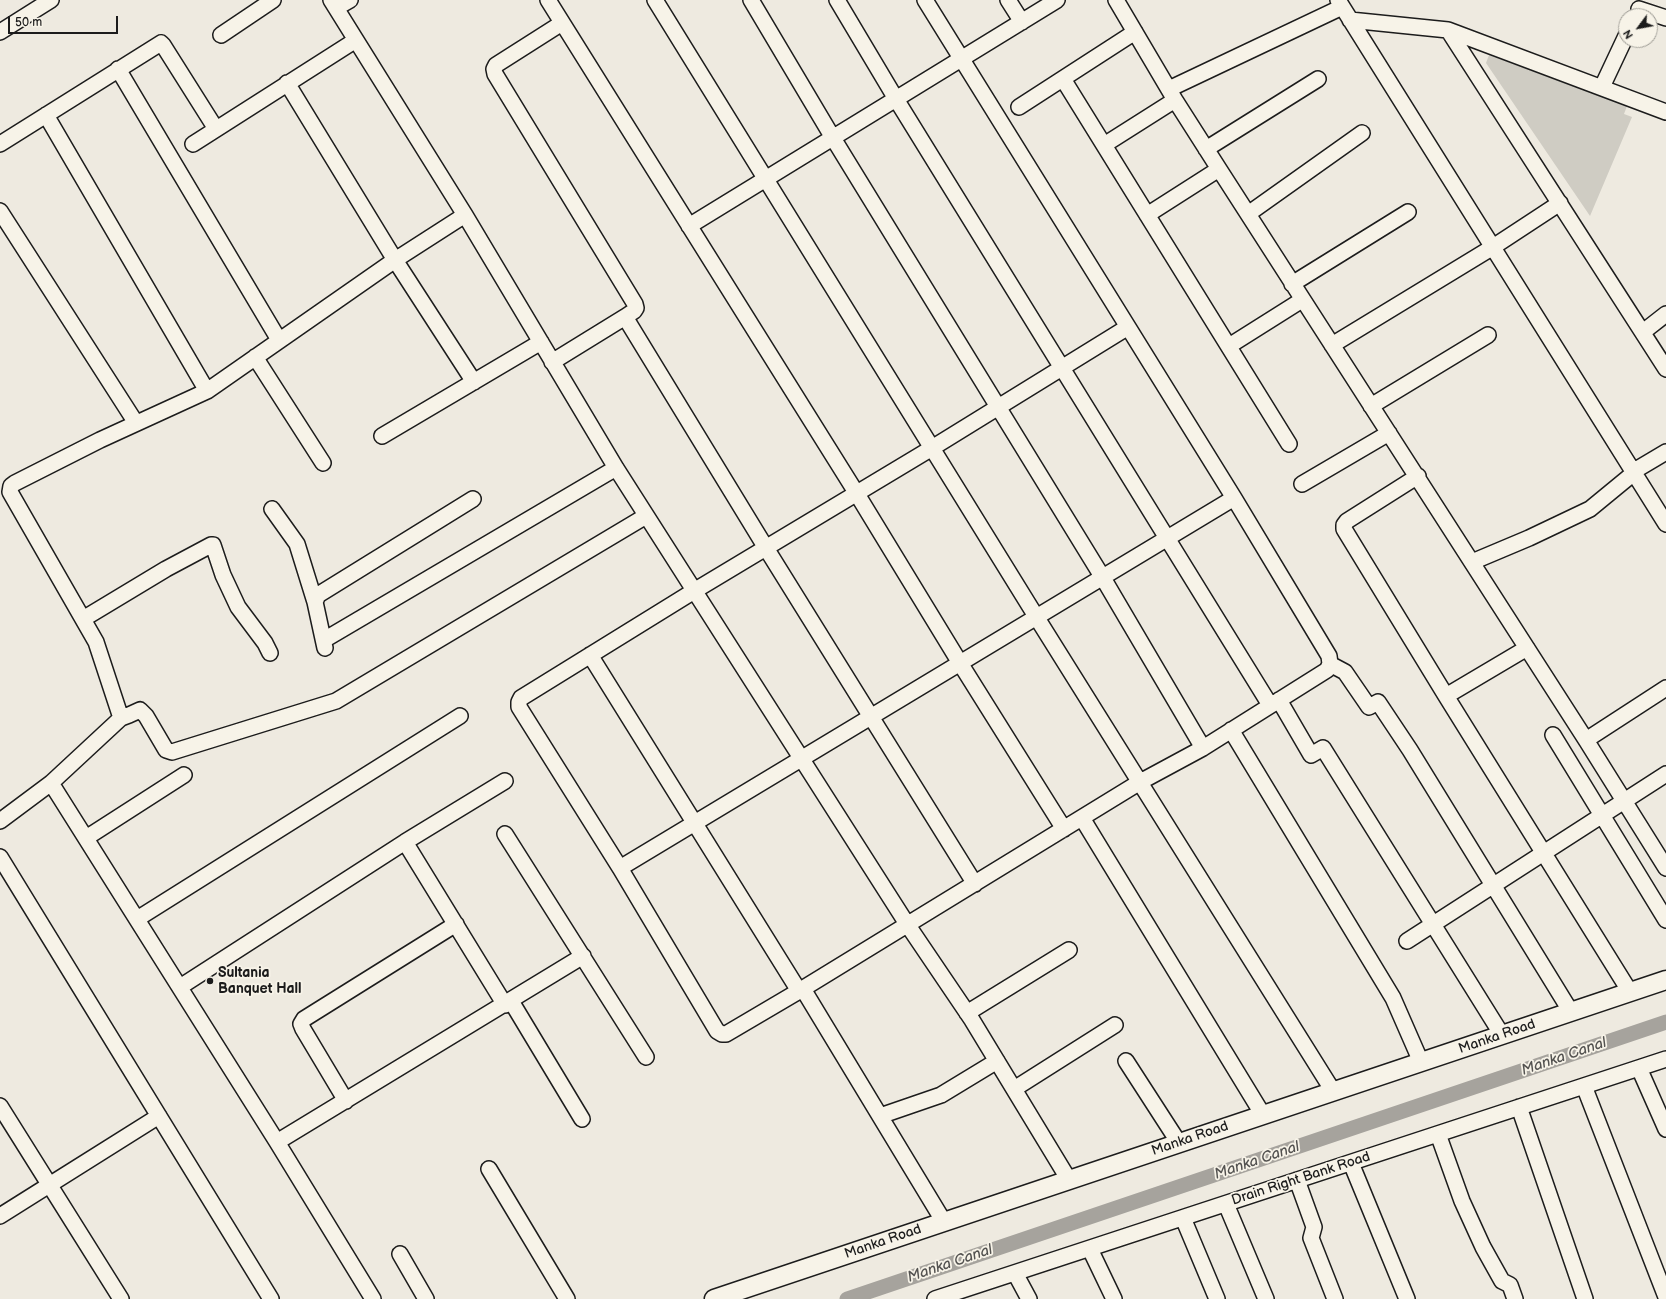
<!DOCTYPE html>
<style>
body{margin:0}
#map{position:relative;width:1666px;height:1299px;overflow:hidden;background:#eeeae0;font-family:"Balsamiq Sans",sans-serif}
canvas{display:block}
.north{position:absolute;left:1618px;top:8px;width:40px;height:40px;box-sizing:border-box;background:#f7f3e8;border:1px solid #9f9d96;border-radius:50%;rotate:238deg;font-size:11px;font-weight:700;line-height:16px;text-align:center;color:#1c1c1c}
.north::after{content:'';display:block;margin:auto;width:14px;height:18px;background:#1c1c1c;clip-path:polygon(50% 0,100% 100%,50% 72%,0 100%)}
.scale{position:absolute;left:8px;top:16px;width:110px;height:18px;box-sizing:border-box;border:2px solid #1c1c1c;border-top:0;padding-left:5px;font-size:12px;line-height:14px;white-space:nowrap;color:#1c1c1c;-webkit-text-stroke:3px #f7f3e8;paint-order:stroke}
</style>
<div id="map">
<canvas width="1666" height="1299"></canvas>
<div class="north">N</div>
<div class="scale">50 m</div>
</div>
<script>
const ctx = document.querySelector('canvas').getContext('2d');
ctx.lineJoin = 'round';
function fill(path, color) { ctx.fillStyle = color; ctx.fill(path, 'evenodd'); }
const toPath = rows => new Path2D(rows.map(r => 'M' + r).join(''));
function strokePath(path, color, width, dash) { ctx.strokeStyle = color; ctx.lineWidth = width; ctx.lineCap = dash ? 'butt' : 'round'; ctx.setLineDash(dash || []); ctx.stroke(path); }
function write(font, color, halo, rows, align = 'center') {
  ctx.font = font + ' "Balsamiq Sans",sans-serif'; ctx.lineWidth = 3.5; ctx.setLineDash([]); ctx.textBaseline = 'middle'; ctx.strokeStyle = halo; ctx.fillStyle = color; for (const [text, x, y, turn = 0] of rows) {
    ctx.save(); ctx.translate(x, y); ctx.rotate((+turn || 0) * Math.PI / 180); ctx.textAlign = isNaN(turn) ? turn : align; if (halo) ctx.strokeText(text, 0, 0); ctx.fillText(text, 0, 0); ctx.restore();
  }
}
const green = toPath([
 [1489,55,1627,106,1624,114,1632,117,1590,216,1486,63]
]);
const canal = toPath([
 [847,1299,1666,1022]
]);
const minor = toPath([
 [331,0,465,215,616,468,907,924,972,1020,1069,1180],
 [548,0,857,494,960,663,1064,829],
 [655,0,1037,618,1333,1091],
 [751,0,833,138,1103,578,1203,748],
 [837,0,896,99,1270,705],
 [925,0,1128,327,1234,498,1329,656,1330,664,1327,670,1203,748,1140,782,799,991,726,1034,722,1034,717,1031,620,868,519,707,519,702,521,698,694,591,932,448,1128,327],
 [1008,0,1022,22],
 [1116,0,1175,100,1219,169,1586,740,1666,868],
 [1338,0,1666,524],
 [336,8,350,0],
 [1639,9,1666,18],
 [1350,20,1448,30,1666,112],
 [1448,30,1666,369],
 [0,32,51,0],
 [221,35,273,0],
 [118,69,279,340],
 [1063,79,1289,444],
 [287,83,395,260,474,382],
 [1602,87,1626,36],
 [1169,89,1342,7],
 [1019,107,1135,32],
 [46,115,207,391],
 [0,144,161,43,163,45,216,129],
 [193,144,356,40],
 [1104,145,1175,100],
 [1206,149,1318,79],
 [0,211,136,423],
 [1248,214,1362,133],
 [1147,215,1219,169],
 [689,226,1057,0],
 [1292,284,1408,212],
 [625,317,766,548,975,884],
 [1643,332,1666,314],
 [1332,345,1493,247,1560,203],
 [1229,346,1302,300],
 [255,357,323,463],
 [552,362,625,317,634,311,636,308,635,304,495,74,494,69,496,65,562,23],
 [1371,406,1488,335],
 [382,436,541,342],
 [1634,471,1666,452],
 [1418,476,1347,521,1344,525,1344,529,1446,696,1630,992],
 [1302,484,1389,433],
 [272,509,297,544,315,602],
 [1472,562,1529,538,1590,509,1635,472],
 [83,619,166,569,211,545,213,545,223,575,238,607,265,643,270,653],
 [324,640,616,468],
 [325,648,315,602,318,595,473,499],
 [590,655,799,991],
 [1330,664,1345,672,1369,707,1378,702,1410,750,1571,1012],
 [1446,696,1527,648],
 [1279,700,1311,755,1323,748,1502,1035],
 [121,718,96,642,10,492,11,486,15,483,100,440,207,391,395,260,465,215],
 [1231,730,1393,998,1421,1062],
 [1553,735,1666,920],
 [1586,740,1666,688],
 [51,783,277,1142,373,1299],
 [1082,818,1263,1115],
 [0,821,51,783,121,718,129,715,140,710,146,716,166,750,172,752,336,701,646,516],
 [505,834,646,1057],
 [86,838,184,775],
 [405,842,505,1005],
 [0,857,271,1299],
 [620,868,1234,498],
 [137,919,460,716],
 [1407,941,1666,774],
 [180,987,405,842,505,781],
 [803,989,944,1222],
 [511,1001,582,1119],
 [967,1013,1069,950],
 [1126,1061,1179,1143],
 [1639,1068,1666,1129],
 [1584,1086,1666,1297],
 [1014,1089,1115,1025],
 [346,1101,303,1029,301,1024,304,1019,456,924],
 [0,1106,121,1299],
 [1519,1107,1585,1299],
 [880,1116,941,1095,997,1061],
 [1438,1134,1462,1201,1483,1247,1502,1281,1510,1285,1515,1299],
 [277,1142,583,956],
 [1351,1163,1407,1299],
 [489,1169,567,1299],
 [1297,1180,1314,1227,1311,1238,1335,1299],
 [1226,1204,1266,1299],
 [0,1216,159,1116],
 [1183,1218,1217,1299],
 [1090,1249,1114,1299],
 [400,1254,426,1299],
 [1015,1273,1029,1299],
 [935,1299,1666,1059]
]);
const major = toPath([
 [714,1299,1666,980]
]);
const markers = [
 [210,981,4,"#1c1c1c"]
];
const poiNames = [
 ["Sultania",218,973],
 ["Banquet Hall",218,989]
];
const streetNames = [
 ["Manka Road",1497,1037,-19],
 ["Manka Road",1190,1139,-19],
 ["Drain Right Bank Road",1301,1179,-18],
 ["Manka Road",883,1242,-19]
];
const waterNames = [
 ["Manka Canal",1564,1057,-19],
 ["Manka Canal",1257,1161,-19],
 ["Manka Canal",950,1264,-19]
];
fill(green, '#cfccc3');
strokePath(canal, '#a6a39d', 15);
strokePath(minor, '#1c1c1c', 18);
strokePath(major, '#1c1c1c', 21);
strokePath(minor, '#f7f3e8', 15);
strokePath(major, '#f7f3e8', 18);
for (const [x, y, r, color] of markers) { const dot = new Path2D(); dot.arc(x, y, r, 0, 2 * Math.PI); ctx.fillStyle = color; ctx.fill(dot); strokePath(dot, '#f7f3e8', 1.5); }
write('bold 14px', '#1c1c1c', '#f7f3e8', poiNames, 'left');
write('14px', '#1c1c1c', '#f7f3e8', streetNames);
write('italic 15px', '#535250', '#f7f3e8', waterNames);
</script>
